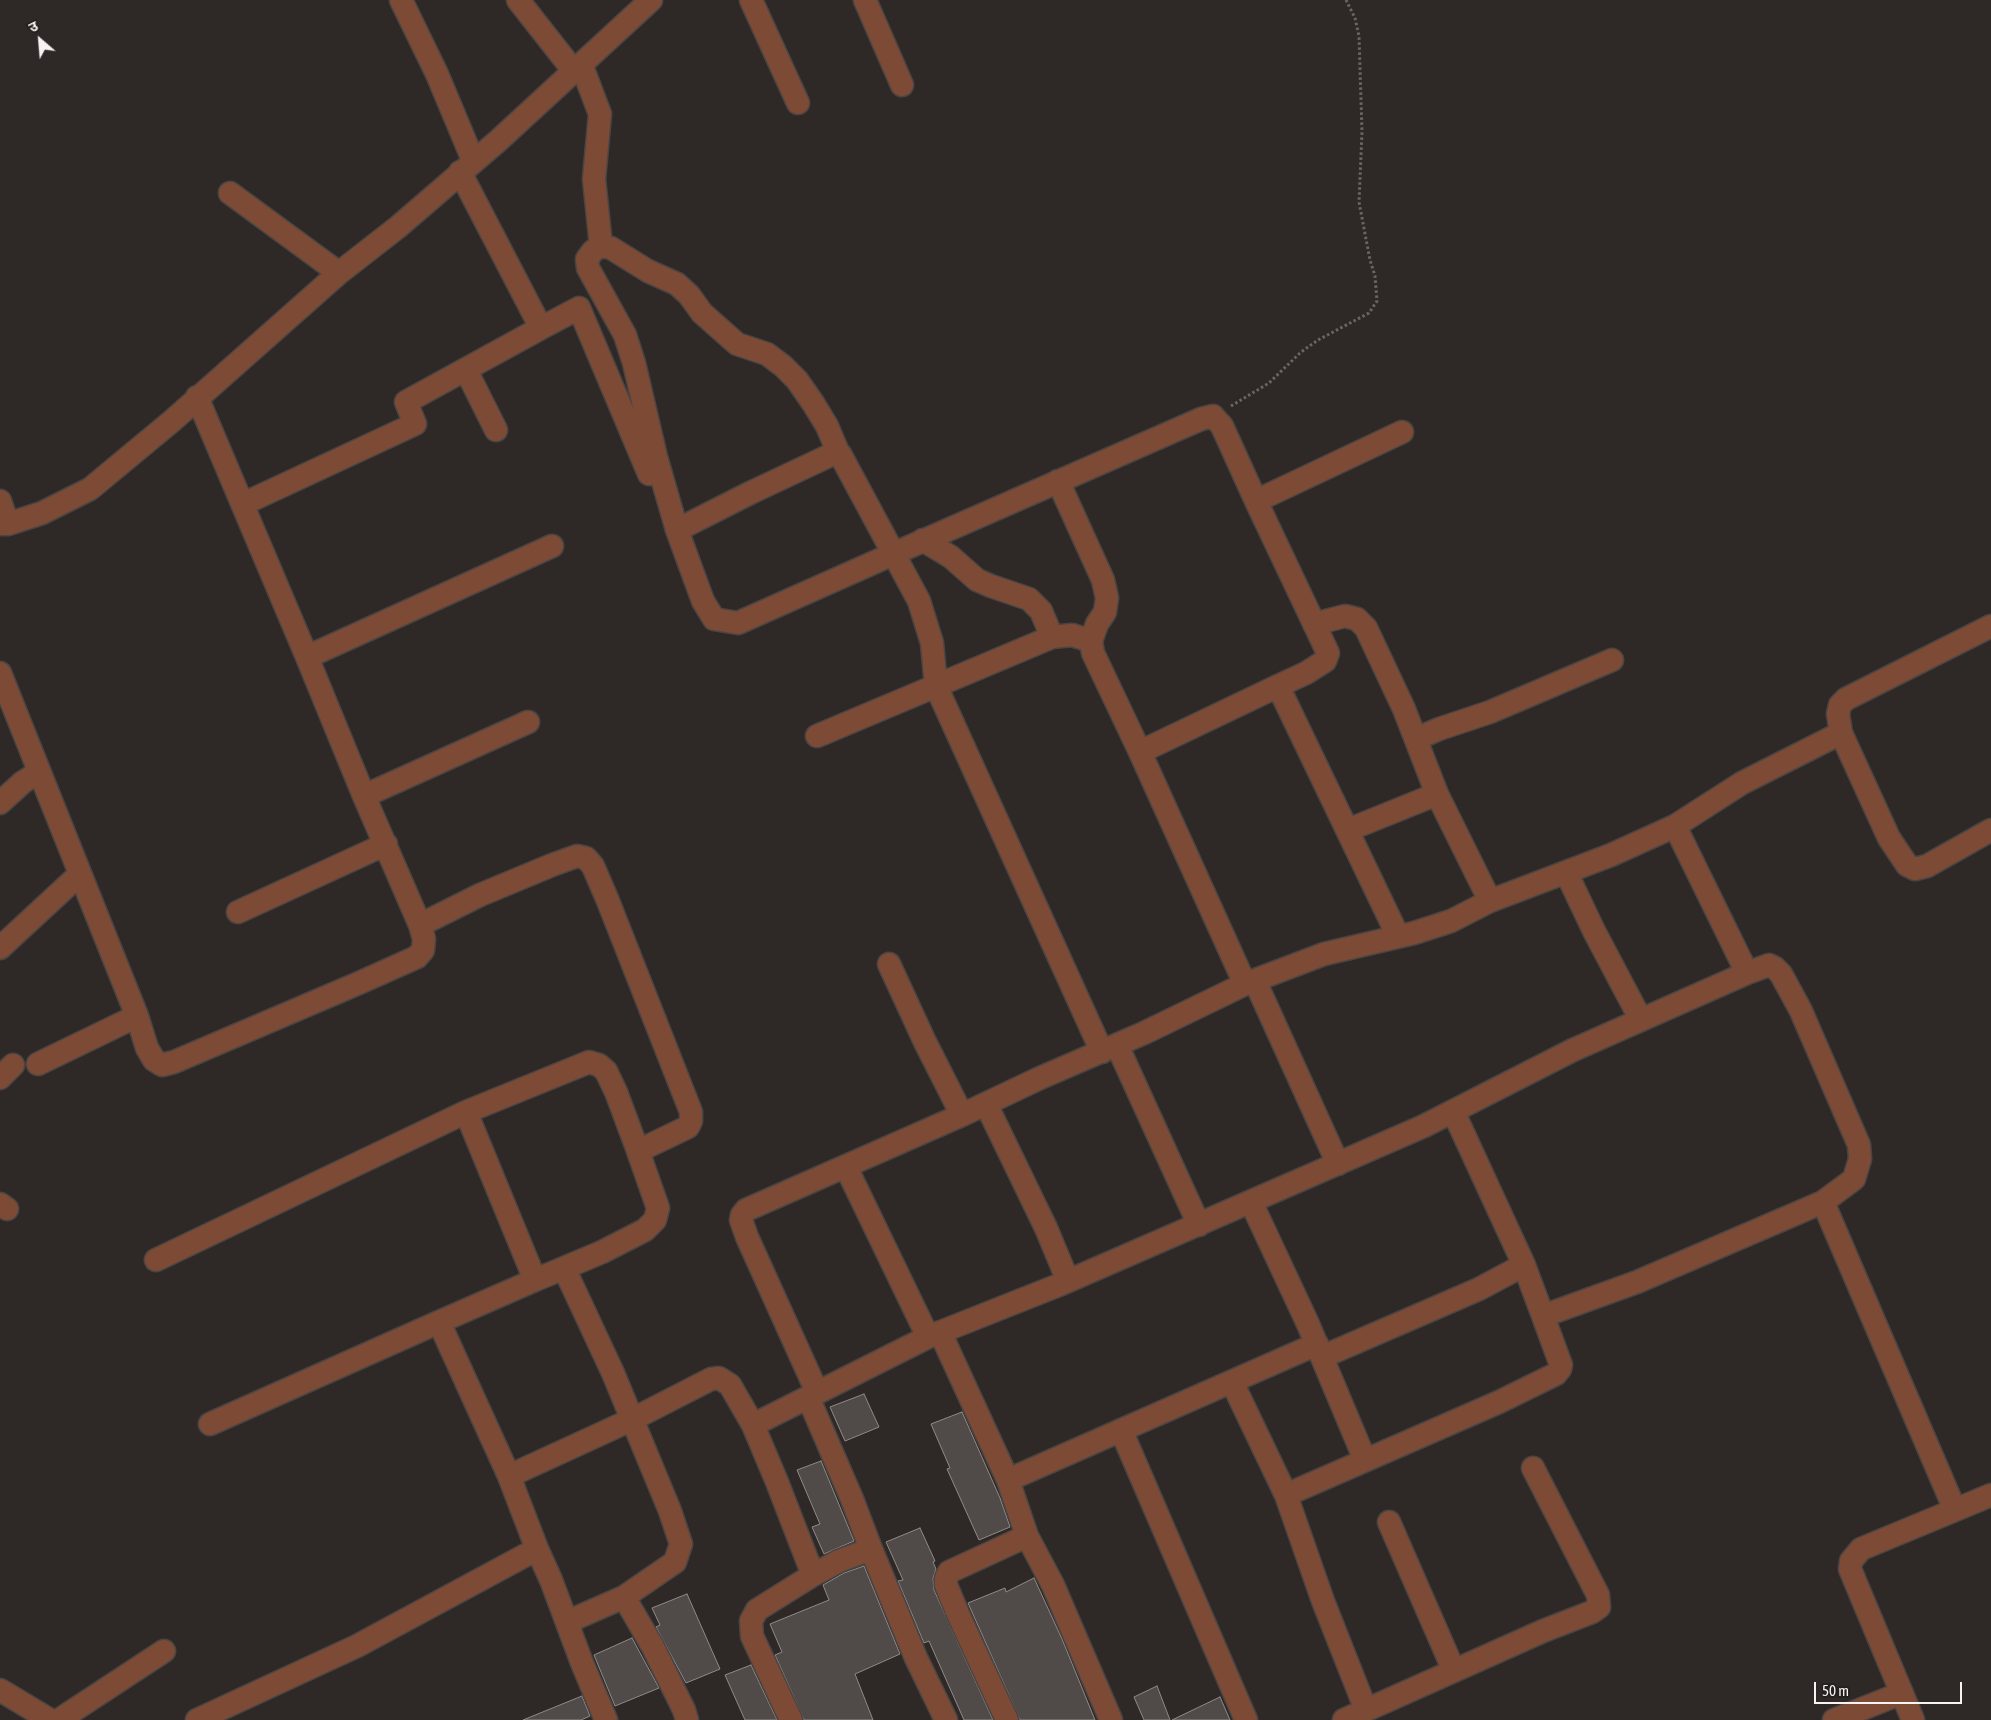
<!DOCTYPE html>
<meta charset="utf-8">
<style>
body{margin:0}
#map{position:relative;width:1991px;height:1720px;overflow:hidden;background:#2e2927;font-family:"Asap Condensed","Noto Sans Devanagari",sans-serif}
canvas{display:block}
.north{position:absolute;left:15px;top:15px;width:50px;height:50px;-webkit-text-stroke:4px #24201e;paint-order:stroke;rotate:333deg;font-size:14px;font-weight:700;line-height:20px;text-align:center;color:#f6f3f2}
.north::after{content:'';display:block;margin:auto;width:18px;height:22px;background:#f6f3f2;clip-path:polygon(50% 0,100% 100%,50% 72%,0 100%)}
.scale{position:absolute;left:1814px;top:1682px;width:148px;height:22px;box-sizing:border-box;border:2px solid #f6f3f2;border-top:0;padding-left:6px;font-size:15px;line-height:18px;white-space:nowrap;color:#f6f3f2;-webkit-text-stroke:4px #24201e;paint-order:stroke}
</style>
<div id="map">
<canvas width="1991" height="1720"></canvas>
<div class="north">उ</div>
<div class="scale">50 m</div>
</div>
<script>
const ctx = document.querySelector('canvas').getContext('2d');
ctx.lineJoin = 'round';
function fill(path, color) { ctx.fillStyle = color; ctx.fill(path, 'evenodd'); }
const toPath = rows => new Path2D(rows.map(r => 'M' + r).join(''));
function strokePath(path, color, width, dash) { ctx.strokeStyle = color; ctx.lineWidth = width; ctx.lineCap = dash ? 'butt' : 'round'; ctx.setLineDash(dash || []); ctx.stroke(path); }
const building = toPath([
 [864,1394,879,1427,845,1441,830,1407,864,1394],
 [962,1412,1000,1498,1010,1527,979,1540,947,1469,950,1468,931,1424,962,1412],
 [821,1461,854,1541,824,1554,812,1527,820,1524,797,1470,821,1461],
 [920,1528,935,1561,933,1562,936,1569,933,1578,934,1590,993,1720,964,1720,929,1641,924,1643,898,1581,903,1580,886,1542,920,1528],
 [864,1566,900,1654,855,1674,873,1720,804,1720,775,1655,782,1652,770,1624,829,1600,823,1585,844,1573,864,1566],
 [1034,1578,1062,1639,1095,1720,1020,1720,968,1603,1005,1588,1006,1592,1034,1578],
 [687,1594,720,1669,686,1683,656,1627,660,1625,652,1608,687,1594],
 [632,1638,659,1688,615,1706,594,1655,632,1638],
 [751,1665,777,1720,745,1720,725,1675,751,1665],
 [1157,1686,1170,1720,1144,1720,1134,1697,1157,1686],
 [582,1696,590,1716,581,1720,523,1720,582,1696],
 [1220,1697,1230,1720,1172,1720,1220,1697]
]);
const path = toPath([
 [1231,406,1269,383,1301,352,1318,340,1369,313,1377,301,1375,276,1370,260,1359,202,1362,132,1359,36,1355,18,1346,0]
]);
const street = toPath([
 [401,0,437,74,473,160],
 [518,0,573,70],
 [751,0,798,103],
 [865,0,902,85],
 [581,64,600,114,594,179,601,246],
 [460,172,541,328,579,308,649,474],
 [230,193,339,273],
 [466,370,496,430],
 [838,452,827,426,813,403,797,380,783,366,767,354,737,344,702,313,689,295,677,284,648,271,611,248,601,246,593,251,587,259,588,268,625,335,634,363,656,457,677,530,703,601,714,619,738,623,893,554,1201,419,1213,416,1222,426,1256,501,1328,653,1325,661,1306,673,1278,686],
 [1058,481,1103,580,1107,598,1105,612,1097,624,1091,641,1093,653,1140,752],
 [0,501,8,524],
 [1256,501,1402,432],
 [243,504,415,424,406,402,541,328],
 [0,524,8,524,42,513,90,489,172,421,339,273,398,227,499,140,651,0],
 [677,530,750,493,837,452,840,454,919,601,932,643,936,686,1102,1052],
 [923,540,951,557,977,580,991,586,1029,599,1041,611,1052,637,1072,635,1091,641],
 [1314,624,1345,616,1357,619,1366,628,1404,709,1437,794,1490,901],
 [307,657,552,546],
 [0,673,137,1016,147,1048,154,1060,162,1065,174,1062,359,983,417,957,423,950,424,939,420,925,364,796,307,657,197,397],
 [1841,733,1838,714,1840,705,1846,699,1991,626],
 [817,736,1052,637],
 [1416,739,1439,729,1490,712,1612,660],
 [364,796,528,722],
 [0,803,23,782,39,772],
 [1675,826,1747,973],
 [1348,830,1437,794],
 [1566,872,1594,931,1641,1020],
 [238,912,386,844],
 [420,925,480,895,552,865,577,856,586,858,593,866,608,901,691,1112,691,1121,688,1127,638,1151,658,1208,655,1220,645,1230,602,1252,564,1268,613,1373,670,1511,681,1544,675,1562,624,1597],
 [0,948,80,874],
 [889,964,925,1042,962,1115,1040,1078,1144,1033,1245,984,1324,954,1414,933,1451,921,1490,901,1611,855,1675,826,1742,783,1841,733,1889,838,1907,865,1915,869,1927,866,1991,830],
 [1255,981,1338,1164],
 [1245,984,1140,752,1278,686,1398,936],
 [1117,1045,1199,1225],
 [38,1064,137,1016],
 [0,1078,13,1065],
 [986,1104,1046,1228,1068,1281],
 [1453,1111,1524,1265,1543,1316],
 [846,1167,928,1337],
 [1251,1202,1308,1324,1365,1460],
 [1823,1202,1955,1510,1861,1549,1851,1561,1850,1569,1913,1720],
 [0,1204,7,1209],
 [156,1260,466,1112],
 [564,1268,535,1280,466,1112,589,1062,599,1065,606,1071,616,1092,638,1151],
 [940,1332,1008,1480,1317,1344],
 [1322,1357,1479,1289,1524,1265],
 [1232,1382,1286,1495],
 [817,1392,747,1237,741,1220,742,1215,746,1210,962,1115],
 [808,1397,852,1499,871,1549],
 [210,1424,439,1322],
 [753,1425,777,1482,813,1575],
 [1121,1430,1246,1720],
 [509,1476,439,1322,535,1280],
 [1008,1480,1027,1536,1053,1585,1111,1720],
 [1955,1510,1991,1495],
 [1389,1522,1454,1671],
 [537,1549,551,1580,582,1663,606,1720],
 [567,1622,624,1597,653,1647,684,1710,687,1720],
 [0,1690,50,1720],
 [59,1720,164,1651],
 [197,1720,357,1646,537,1549,509,1476,633,1419,711,1379,719,1378,730,1385,753,1425,928,1337,1059,1285,1424,1126,1573,1050,1747,973,1769,965,1775,968,1781,974,1801,1011,1859,1145,1860,1159,1854,1179,1823,1202,1637,1282,1543,1316,1561,1365,1560,1369,1556,1374,1499,1402,1286,1495,1323,1601,1366,1710],
 [791,1720,752,1636,751,1621,757,1610,813,1575,839,1561,871,1549,916,1658,946,1720],
 [1007,1720,958,1614,946,1585,946,1578,949,1572,1027,1536],
 [1344,1720,1543,1631,1592,1612,1599,1607,1598,1595,1533,1468],
 [1834,1720,1902,1693]
]);
fill(building, '#504b49');
strokePath(building, '#908a88', 1);
strokePath(street, '#4a4543', 25);
strokePath(path, '#6a6664', 3, [2.5, 2.5]);
strokePath(street, '#7d4b35', 22);
</script>
